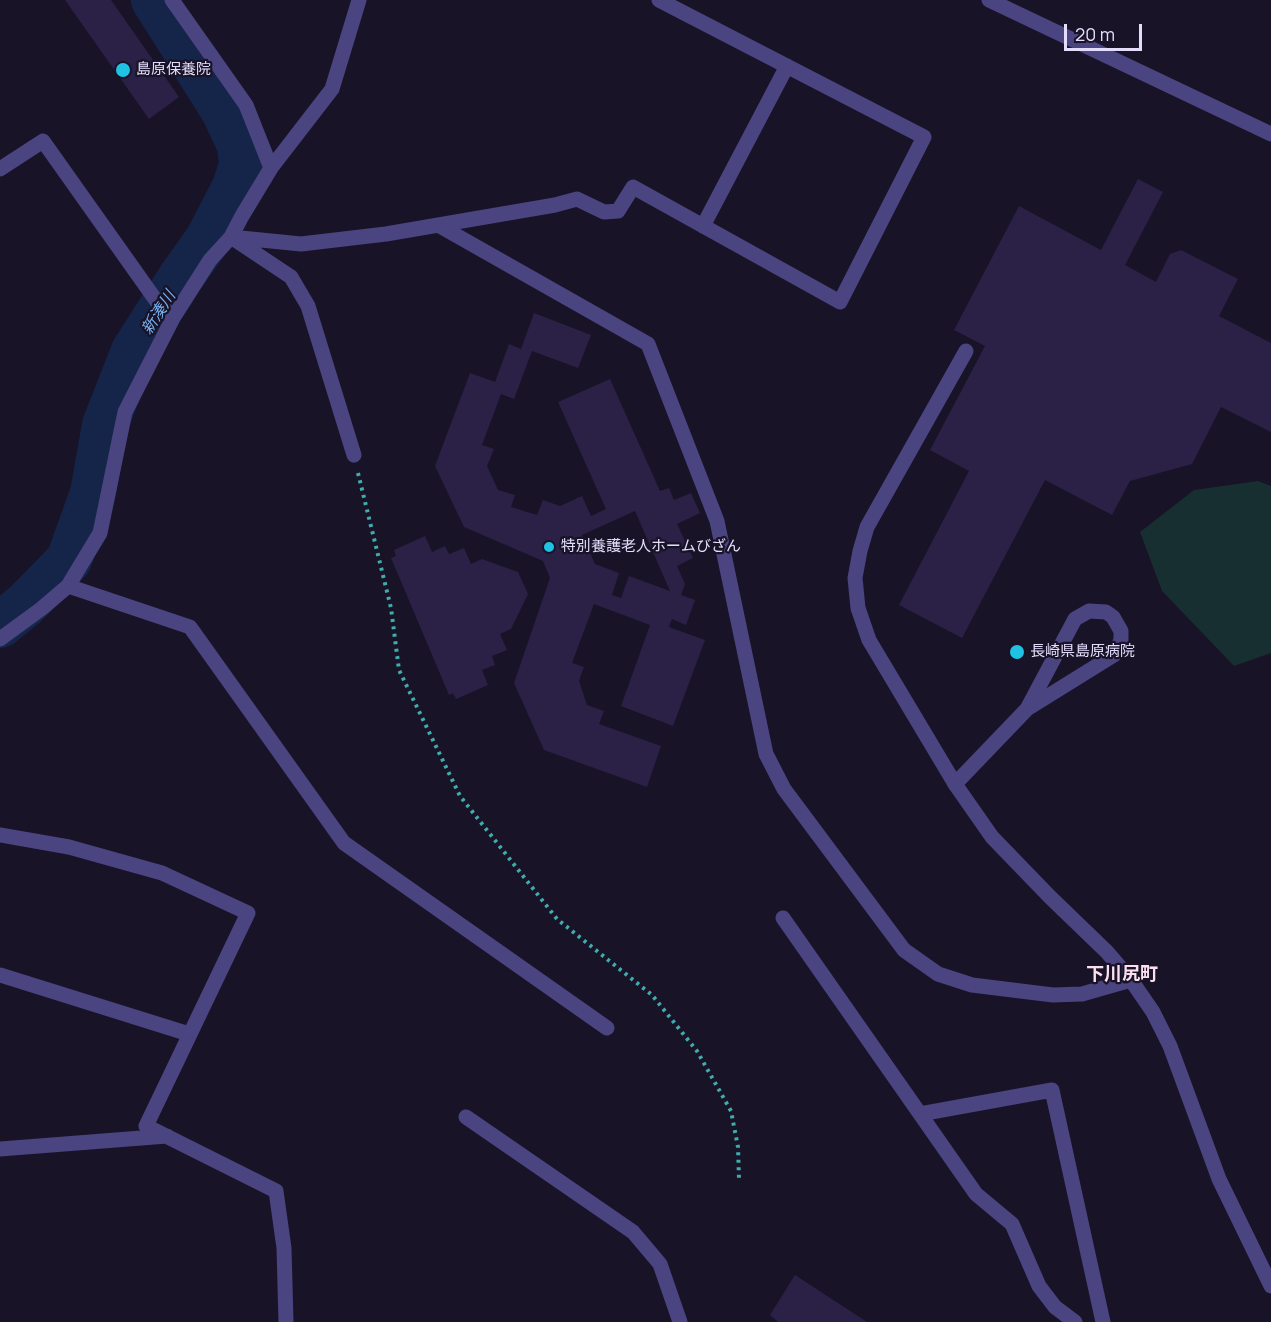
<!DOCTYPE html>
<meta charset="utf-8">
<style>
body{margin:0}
#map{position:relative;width:1271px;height:1322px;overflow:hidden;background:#181327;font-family:Manrope,sans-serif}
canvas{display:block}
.scale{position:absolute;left:1064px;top:24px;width:78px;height:27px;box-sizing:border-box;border:3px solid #e3ddfb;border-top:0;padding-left:8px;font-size:18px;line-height:21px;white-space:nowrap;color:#e3ddfb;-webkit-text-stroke:4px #181327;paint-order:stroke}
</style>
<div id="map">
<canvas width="1271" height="1322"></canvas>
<div class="scale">20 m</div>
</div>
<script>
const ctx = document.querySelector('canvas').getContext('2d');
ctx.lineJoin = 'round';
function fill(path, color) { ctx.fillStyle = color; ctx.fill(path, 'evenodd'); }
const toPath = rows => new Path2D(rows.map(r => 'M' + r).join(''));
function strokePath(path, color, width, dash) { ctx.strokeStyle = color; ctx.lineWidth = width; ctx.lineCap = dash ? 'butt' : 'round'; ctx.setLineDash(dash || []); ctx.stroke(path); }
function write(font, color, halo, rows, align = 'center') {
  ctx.font = font + ' Manrope,"Noto Sans JP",sans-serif'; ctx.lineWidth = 4.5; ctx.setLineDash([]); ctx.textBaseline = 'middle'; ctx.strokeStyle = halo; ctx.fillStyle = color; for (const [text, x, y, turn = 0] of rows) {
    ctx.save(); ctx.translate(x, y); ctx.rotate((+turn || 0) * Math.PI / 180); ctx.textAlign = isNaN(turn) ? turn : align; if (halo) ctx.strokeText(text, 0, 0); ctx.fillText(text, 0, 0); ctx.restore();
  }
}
const green = toPath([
 [1258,481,1271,486,1271,653,1234,666,1162,591,1140,532,1194,490]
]);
const river = toPath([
 [0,625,26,604,69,560,93,493,105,425,134,351,181,277,208,239,235,187,242,165,240,145,224,111,154,0]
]);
const building = toPath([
 [65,0,111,0,179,97,149,119],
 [1138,179,1163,192,1125,265,1156,282,1170,254,1181,250,1238,279,1219,316,1271,343,1271,432,1221,407,1192,464,1130,481,1112,515,1045,480,962,638,899,605,969,471,930,450,985,346,954,330,1019,206,1101,250],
 [534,313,591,335,578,368,532,351,514,399,501,394,482,445,494,449,487,466,498,490,515,495,511,507,537,515,543,500,560,506,582,496,591,516,606,509,558,402,610,379,660,491,669,488,674,500,691,493,700,513,677,524,693,558,677,566,685,584,681,595,695,600,686,625,672,619,669,627,705,640,673,726,621,706,650,625,594,604,572,663,584,667,579,681,587,705,604,711,599,724,661,746,647,787,544,750,514,683,550,578,543,561,464,527,435,466,470,373,495,382,509,344,521,349],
 [635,511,670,591,629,576,621,598,612,595,619,573,595,564,582,535],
 [425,536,432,552,445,546,449,554,464,548,471,564,482,559,518,572,528,594,511,629,500,634,507,650,492,656,495,665,482,670,488,685,456,699,453,693,449,695,391,558,396,556,394,550],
 [795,1275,867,1322,778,1322,770,1315]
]);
const path = toPath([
 [358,473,391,608,399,670,460,796,557,919,652,995,697,1051,731,1111,738,1147,739,1179]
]);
const service = toPath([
 [966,351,867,527,860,551,855,578,858,608,869,640,955,784,1027,709,1114,655,1121,640,1121,631,1113,617,1106,612,1089,611,1075,619,1027,709]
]);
const minor = toPath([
 [172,0,246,105,271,168],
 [989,0,1271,134],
 [0,169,43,141,155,299,173,318],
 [438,225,648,344,717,521,766,754,784,789,904,950,938,974,972,985,1053,995,1082,994,1131,980],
 [703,226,787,66],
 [231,237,301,244,386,234,555,205,577,199,604,212,618,211,633,187,840,302,924,137,659,0],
 [234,239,291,277,308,306,354,455],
 [68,586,190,627,344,843,607,1028],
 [0,639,41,609,68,586,100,533,125,412,173,318,210,260,231,237,242,216,271,168,332,89,359,0],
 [0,835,69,847,162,873,248,913,146,1126,276,1191,284,1248,286,1322],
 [783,918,976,1194,1012,1224,1039,1286,1055,1307,1075,1322],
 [0,975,189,1034],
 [920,1114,1052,1090,1103,1322],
 [466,1117,633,1232,660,1264,680,1322],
 [0,1149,167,1136]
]);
const tertiary = toPath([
 [955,784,992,837,1050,897,1107,952,1131,980,1153,1012,1170,1046,1219,1179,1271,1286]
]);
const markers = [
 [123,70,8,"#20c2e4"],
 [549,547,6,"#20c2e4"],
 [1017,652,8,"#20c2e4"]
];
const poiNames = [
 ["島原保養院",136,70],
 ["特別養護老人ホームびざん",561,547],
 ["長崎県島原病院",1030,652]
];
const waterNames = [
 ["新湊川",159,313,-57]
];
const quarterNames = [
 ["下川尻町",1122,975]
];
fill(green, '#172f30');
strokePath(river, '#152549', 46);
fill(building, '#2b2146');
strokePath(path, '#3facad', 4, [3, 4.5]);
strokePath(service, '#4a4480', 15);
strokePath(minor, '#4a4480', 15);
strokePath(tertiary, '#4a4480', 15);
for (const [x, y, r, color] of markers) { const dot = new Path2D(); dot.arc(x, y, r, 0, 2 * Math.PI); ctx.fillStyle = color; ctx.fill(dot); strokePath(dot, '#181327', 2); }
write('15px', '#e3ddfb', '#181327', poiNames, 'left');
write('italic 16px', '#77afef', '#181327', waterNames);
write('bold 18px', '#fbdfef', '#181327', quarterNames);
</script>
